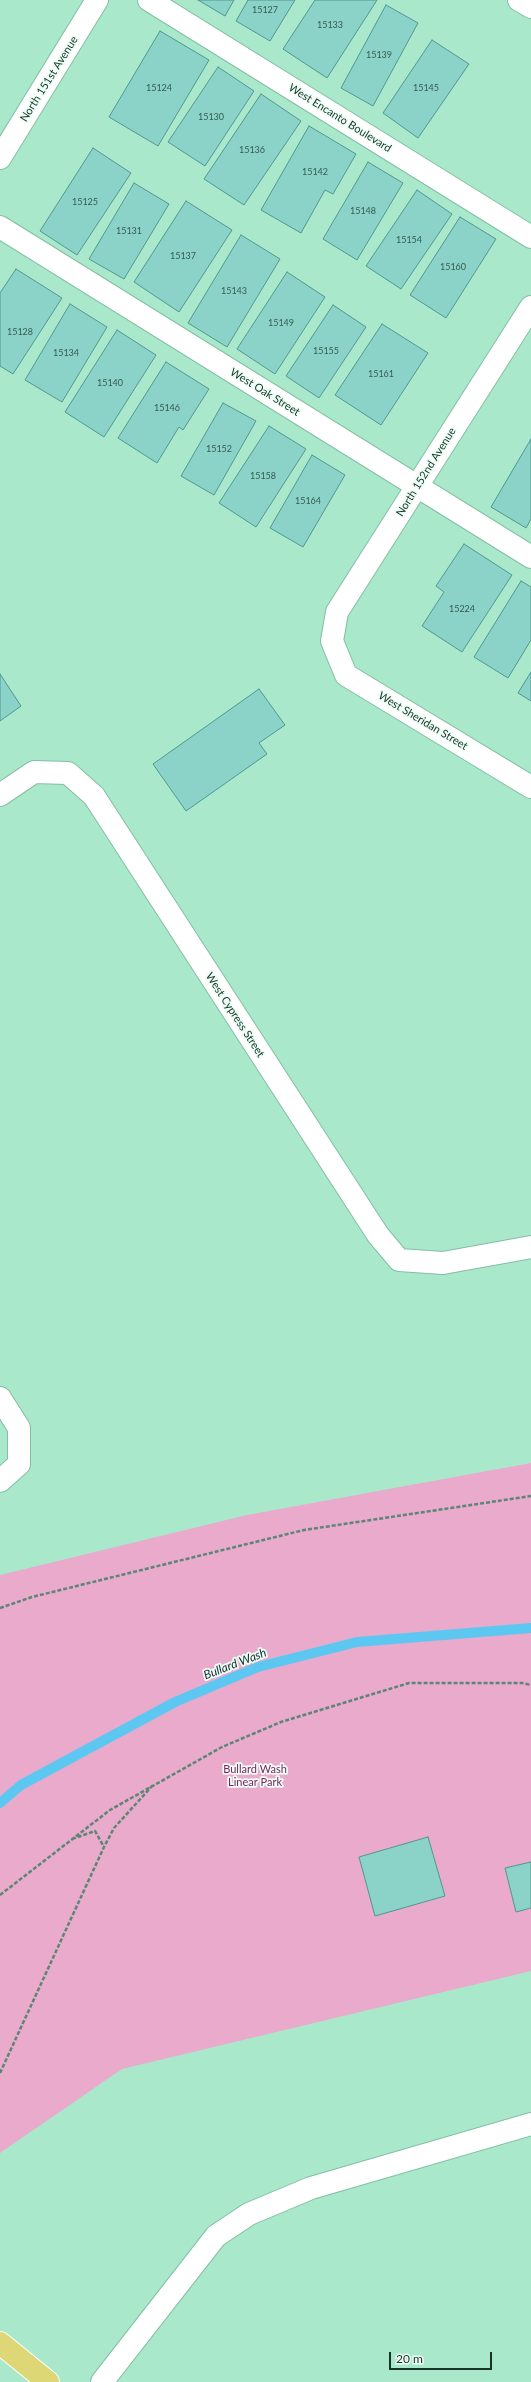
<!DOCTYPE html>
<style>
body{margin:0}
#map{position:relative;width:531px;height:2382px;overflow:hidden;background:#aae8cc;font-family:Lato,sans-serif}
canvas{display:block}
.scale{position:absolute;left:389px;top:2352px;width:103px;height:18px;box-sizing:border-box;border:2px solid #1a3329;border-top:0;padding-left:5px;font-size:12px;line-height:14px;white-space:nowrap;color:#1a3329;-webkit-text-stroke:3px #ecfef5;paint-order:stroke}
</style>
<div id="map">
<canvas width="531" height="2382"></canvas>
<div class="scale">20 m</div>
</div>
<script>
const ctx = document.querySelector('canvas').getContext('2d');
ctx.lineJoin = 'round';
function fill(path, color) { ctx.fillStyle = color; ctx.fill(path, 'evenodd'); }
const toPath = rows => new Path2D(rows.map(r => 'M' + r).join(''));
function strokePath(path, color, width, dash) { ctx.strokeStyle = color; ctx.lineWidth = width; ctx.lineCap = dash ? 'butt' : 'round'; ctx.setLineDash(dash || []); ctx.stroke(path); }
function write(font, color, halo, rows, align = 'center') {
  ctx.font = font + ' Lato,sans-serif'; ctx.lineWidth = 3.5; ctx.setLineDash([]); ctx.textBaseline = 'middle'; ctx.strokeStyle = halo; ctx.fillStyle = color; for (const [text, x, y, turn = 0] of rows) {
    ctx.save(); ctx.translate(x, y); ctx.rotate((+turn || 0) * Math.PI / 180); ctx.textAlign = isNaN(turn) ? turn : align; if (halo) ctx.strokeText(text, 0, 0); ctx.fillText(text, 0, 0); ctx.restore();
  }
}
const green = toPath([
 [531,1463,531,1971,122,2069,0,2153,0,1575,247,1515]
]);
const stream = toPath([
 [0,1803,21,1785,175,1702,258,1667,357,1642,531,1628]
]);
const building = toPath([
 [198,0,234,0,225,16,198,0],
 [248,0,295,0,270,41,236,21,248,0],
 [315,0,377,0,327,78,283,49,315,0],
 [386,5,418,23,373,106,341,88,386,5],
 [160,31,209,60,158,146,109,117,160,31],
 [432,40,469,64,418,138,383,113,432,40],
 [218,67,254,91,205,166,168,142,218,67],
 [261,94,301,121,244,205,204,179,261,94],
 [309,126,356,154,333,194,325,190,301,233,261,210,309,126],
 [93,148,131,173,77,255,40,231,93,148],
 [368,162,403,183,357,260,323,239,368,162],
 [134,183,169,204,124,279,89,259,134,183],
 [417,190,452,214,401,289,366,266,417,190],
 [186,201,232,230,179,312,134,282,186,201],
 [460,217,496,239,446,318,410,295,460,217],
 [241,235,280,259,227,347,188,323,241,235],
 [16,269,62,298,13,374,0,366,0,293,16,269],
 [287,272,325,297,275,374,237,349,287,272],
 [70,304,107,327,62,402,25,380,70,304],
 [333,305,366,327,319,398,286,376,333,305],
 [382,324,428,353,381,425,335,395,382,324],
 [117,330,156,355,104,437,65,412,117,330],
 [166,362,209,389,183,430,179,427,157,463,118,438,166,362],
 [223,403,256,421,214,495,181,476,223,403],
 [269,426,306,449,256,527,219,503,269,426],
 [531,439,531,519,526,528,491,507,531,439],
 [312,455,345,475,303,547,270,528,312,455],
 [464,544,512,575,462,652,422,626,444,592,436,586,464,544],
 [521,581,531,587,531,640,508,678,474,657,521,581],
 [531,672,531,701,518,693,531,672],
 [0,674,21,706,0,721,0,674],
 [259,689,285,725,259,743,267,754,186,811,153,764,259,689],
 [428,1837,445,1896,375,1916,359,1857,428,1837],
 [531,1862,531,1908,516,1912,505,1868,531,1862]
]);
const path = toPath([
 [0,1608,32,1597,304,1530,531,1496],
 [72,1839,95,1831,104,1847],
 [0,1895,110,1810,222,1747,281,1722,409,1683,522,1683,531,1685],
 [0,2073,104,1847,114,1828,153,1785]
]);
const minor = toPath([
 [149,0,531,237],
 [519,0,531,7],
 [0,158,97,0],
 [0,227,531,557],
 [531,307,337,612,332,641,346,675,531,787],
 [0,795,34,772,68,773,94,796,378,1235,399,1260,443,1263,531,1247],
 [0,1398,19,1428,19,1464,0,1481],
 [102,2382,216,2236,249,2214,311,2188,531,2124]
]);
const major = toPath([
 [0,2343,48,2382]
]);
const numberNames = [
 ["15127",265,10],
 ["15133",330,25],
 ["15139",379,55],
 ["15124",159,88],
 ["15145",426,88],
 ["15130",211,117],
 ["15136",252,150],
 ["15142",315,172],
 ["15125",85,202],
 ["15148",363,211],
 ["15131",129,231],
 ["15154",409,240],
 ["15137",183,256],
 ["15160",453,267],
 ["15143",234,291],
 ["15149",281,323],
 ["15128",20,332],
 ["15155",326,351],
 ["15134",66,353],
 ["15161",381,374],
 ["15140",110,383],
 ["15146",167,408],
 ["15152",219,449],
 ["15158",263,476],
 ["15164",308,501],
 ["15224",462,609]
];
const streetNames = [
 ["North 151st Avenue",49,79,-58],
 ["West Encanto Boulevard",340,118,32],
 ["West Oak Street",265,392,32],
 ["North 152nd Avenue",426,472,-58],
 ["West Sheridan Street",423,721,31],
 ["West Cypress Street",235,1015,57]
];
const parkNames = [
 ["Bullard Wash",255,1769],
 ["Linear Park",255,1782]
];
const waterNames = [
 ["Bullard Wash",235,1664,-21]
];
fill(green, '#e9aacc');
strokePath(stream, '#5cc8f1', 10);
fill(building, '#8bd3c9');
strokePath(building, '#50978f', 1);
strokePath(minor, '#82bfa4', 24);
strokePath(major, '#fff', 24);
strokePath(path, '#5c8674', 2.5, [4, 2]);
strokePath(minor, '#fff', 22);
strokePath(major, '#ddd776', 22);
write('9px', '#365b51', null, numberNames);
write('11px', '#1a3329', '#ecfef5', streetNames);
write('11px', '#7d1e5c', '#ecfef5', parkNames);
write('italic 12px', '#192c34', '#ecfef5', waterNames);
</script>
